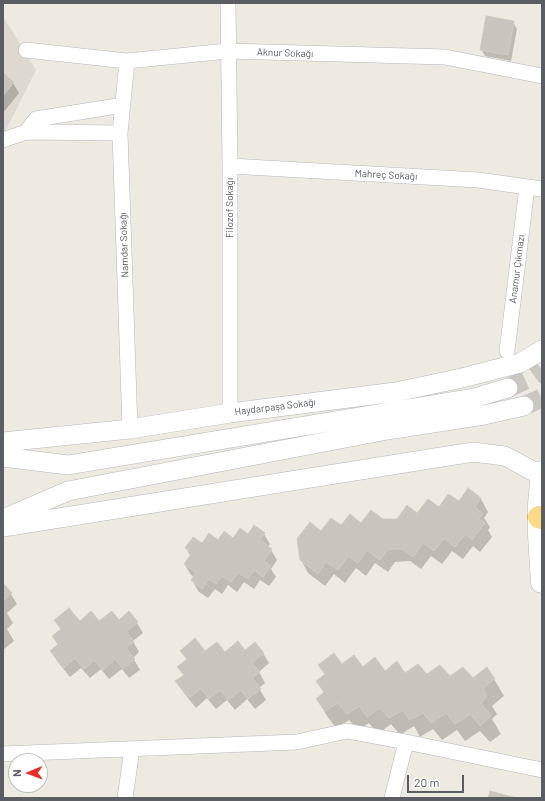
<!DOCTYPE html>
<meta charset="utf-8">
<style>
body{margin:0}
#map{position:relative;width:545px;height:801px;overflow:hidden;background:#edeae1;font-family:Barlow,sans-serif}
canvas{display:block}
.frame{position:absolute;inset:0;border:4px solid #5a5e63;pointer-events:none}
.north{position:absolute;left:8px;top:753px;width:40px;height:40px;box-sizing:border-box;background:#fff;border:1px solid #bdbfc1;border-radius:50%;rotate:269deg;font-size:11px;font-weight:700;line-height:16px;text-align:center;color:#5a5e63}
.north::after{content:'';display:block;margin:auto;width:14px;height:18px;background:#ed2b27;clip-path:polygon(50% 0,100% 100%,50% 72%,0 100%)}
.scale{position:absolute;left:407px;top:775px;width:57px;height:18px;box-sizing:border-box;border:2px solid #5a5e63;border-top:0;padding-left:5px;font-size:12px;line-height:14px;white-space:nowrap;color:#5a5e63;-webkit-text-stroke:3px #fff;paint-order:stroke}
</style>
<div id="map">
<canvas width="545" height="801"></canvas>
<div class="frame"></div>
<div class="north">N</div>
<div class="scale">20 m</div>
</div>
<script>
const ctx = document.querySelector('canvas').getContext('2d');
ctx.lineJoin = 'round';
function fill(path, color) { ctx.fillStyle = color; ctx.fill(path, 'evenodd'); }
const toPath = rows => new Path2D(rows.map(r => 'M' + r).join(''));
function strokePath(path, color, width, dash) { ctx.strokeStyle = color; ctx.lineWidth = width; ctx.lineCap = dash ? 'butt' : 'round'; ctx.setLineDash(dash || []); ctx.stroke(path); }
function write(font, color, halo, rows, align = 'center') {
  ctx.font = font + ' Barlow,sans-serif'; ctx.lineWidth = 3; ctx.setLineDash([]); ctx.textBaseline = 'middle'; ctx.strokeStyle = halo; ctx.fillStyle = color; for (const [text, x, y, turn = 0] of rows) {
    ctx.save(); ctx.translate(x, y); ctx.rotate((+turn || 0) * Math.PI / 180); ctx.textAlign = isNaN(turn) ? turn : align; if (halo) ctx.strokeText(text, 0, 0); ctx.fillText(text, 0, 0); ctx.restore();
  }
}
const education = toPath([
 [3,16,36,70,3,136]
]);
const shadow = toPath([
 [513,22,517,29,511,61,485,56,481,49],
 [3,74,13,83,19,93,3,113],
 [468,490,481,499,488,512,484,518,490,527,488,530,492,537,480,552,473,546,463,559,452,551,442,564,431,556,421,569,410,561,395,562,388,572,375,563,366,576,356,568,345,583,334,574,325,586,308,573,301,560,322,532,341,527,361,524,382,520,398,520,459,503],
 [264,534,270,544,268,547,271,550,277,560,271,569,276,577,269,586,260,580,254,589,244,582,237,592,228,585,222,594,215,589,208,598,198,591,192,580,194,577,191,575,185,565,191,557,186,548,202,544,233,539,248,535],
 [3,584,11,594,17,604,7,613,13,623,7,629,14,641,3,650],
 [129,613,137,623,143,633,133,641,139,652,133,658,140,670,129,678,122,669,109,679,101,669,90,678,81,668,70,677,57,661,51,651,58,645,53,636,61,630,56,621,99,623,119,621],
 [181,651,225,653,245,652,263,653,269,663,259,672,265,683,259,688,266,700,255,709,247,699,235,710,227,700,216,709,207,698,196,708,183,692,177,681,184,676,179,667,187,660],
 [319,665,342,666,405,675,473,679,494,679,504,696,492,706,497,714,492,719,501,734,490,742,480,731,465,741,457,730,442,740,433,729,420,737,414,726,400,735,391,724,378,734,369,723,358,730,349,720,336,728,327,716,317,699,324,693,317,681,325,675]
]);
const building = toPath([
 [486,16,514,21,508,55,480,50,486,16],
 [3,73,14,82,3,96,3,73],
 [468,488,481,498,475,507,483,514,479,519,485,523,472,540,465,534,455,547,444,538,434,551,423,543,413,557,402,549,388,549,380,560,367,550,358,563,348,556,338,570,326,562,318,574,300,560,297,539,310,522,321,531,331,518,341,525,350,514,361,523,371,510,383,519,397,519,407,505,417,513,428,499,439,507,448,494,459,501,468,488],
 [254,525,265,533,260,540,272,549,264,561,271,566,263,577,254,570,248,579,238,573,231,582,222,576,216,584,209,579,202,589,191,580,196,573,184,564,192,553,185,548,193,537,202,543,209,533,218,540,224,531,233,538,240,528,248,534,254,525],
 [3,583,12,593,3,601,3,583],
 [69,608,80,621,91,611,99,621,112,611,119,620,129,611,138,622,126,632,134,641,126,648,135,659,123,669,115,659,103,670,94,660,84,669,75,658,64,668,50,651,58,644,52,636,61,629,54,620,69,608],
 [195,638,205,651,217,642,225,652,238,641,245,650,255,642,264,653,252,663,260,672,252,678,261,689,248,699,241,690,228,700,220,690,209,699,201,689,189,698,175,681,184,675,177,667,187,659,180,651,195,638],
 [334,653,342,664,354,655,363,667,375,657,385,671,397,661,405,673,418,664,427,674,440,665,450,676,463,667,473,678,487,667,495,679,483,688,487,696,481,703,491,716,480,726,470,714,455,724,446,713,431,723,423,713,410,720,403,710,389,718,380,708,367,717,359,706,347,714,338,703,325,711,316,699,324,692,316,681,325,674,318,665,334,653],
 [490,791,517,798,488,798,490,791]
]);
const tertiaryTunnel = toPath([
 [508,388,534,376,542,370],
 [524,406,542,398]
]);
const minor = toPath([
 [228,3,230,166,230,413],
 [26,50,127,61,228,51,445,57,542,76],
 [127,61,120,133,130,429],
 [26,132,36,119,123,105],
 [3,140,26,132,120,133],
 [230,166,478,180,542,189],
 [507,351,527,187],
 [3,754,297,742,347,731,406,742,542,770],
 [125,798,132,749],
 [392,798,406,742]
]);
const tertiary = toPath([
 [3,442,130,429,230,413,396,392,462,378,520,363,542,350],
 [3,457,68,465,474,398,508,388],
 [3,519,68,491,387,430,484,415,524,406],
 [3,527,473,452,505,456,542,476]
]);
const secondary = toPath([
 [542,472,539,504,539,535,542,582]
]);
const motorway = toPath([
 [539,517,542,518]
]);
const streetNames = [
 ["Aknur Sokağı",285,53,2],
 ["Mahreç Sokağı",386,175,3],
 ["Filozof Sokağı",230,208,-90],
 ["Namdar Sokağı",124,245,-92],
 ["Anamur Çıkmazı",517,269,-83],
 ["Haydarpaşa Sokağı",275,407,-7]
];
fill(education, '#ddd9d0');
fill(shadow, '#0003');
fill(building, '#c8c4be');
strokePath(building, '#d2cbbf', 1);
strokePath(tertiaryTunnel, '#c8c7c2', 19, [19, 10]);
strokePath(minor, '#b4b8bc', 16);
strokePath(tertiary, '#b4b8bc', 20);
strokePath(secondary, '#b5b9be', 23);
strokePath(motorway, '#ee9500', 23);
strokePath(minor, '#fff', 15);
strokePath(tertiary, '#fff', 19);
strokePath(secondary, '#fff', 22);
strokePath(motorway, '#ffd986', 22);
write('10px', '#5a5e63', '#fff', streetNames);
</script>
